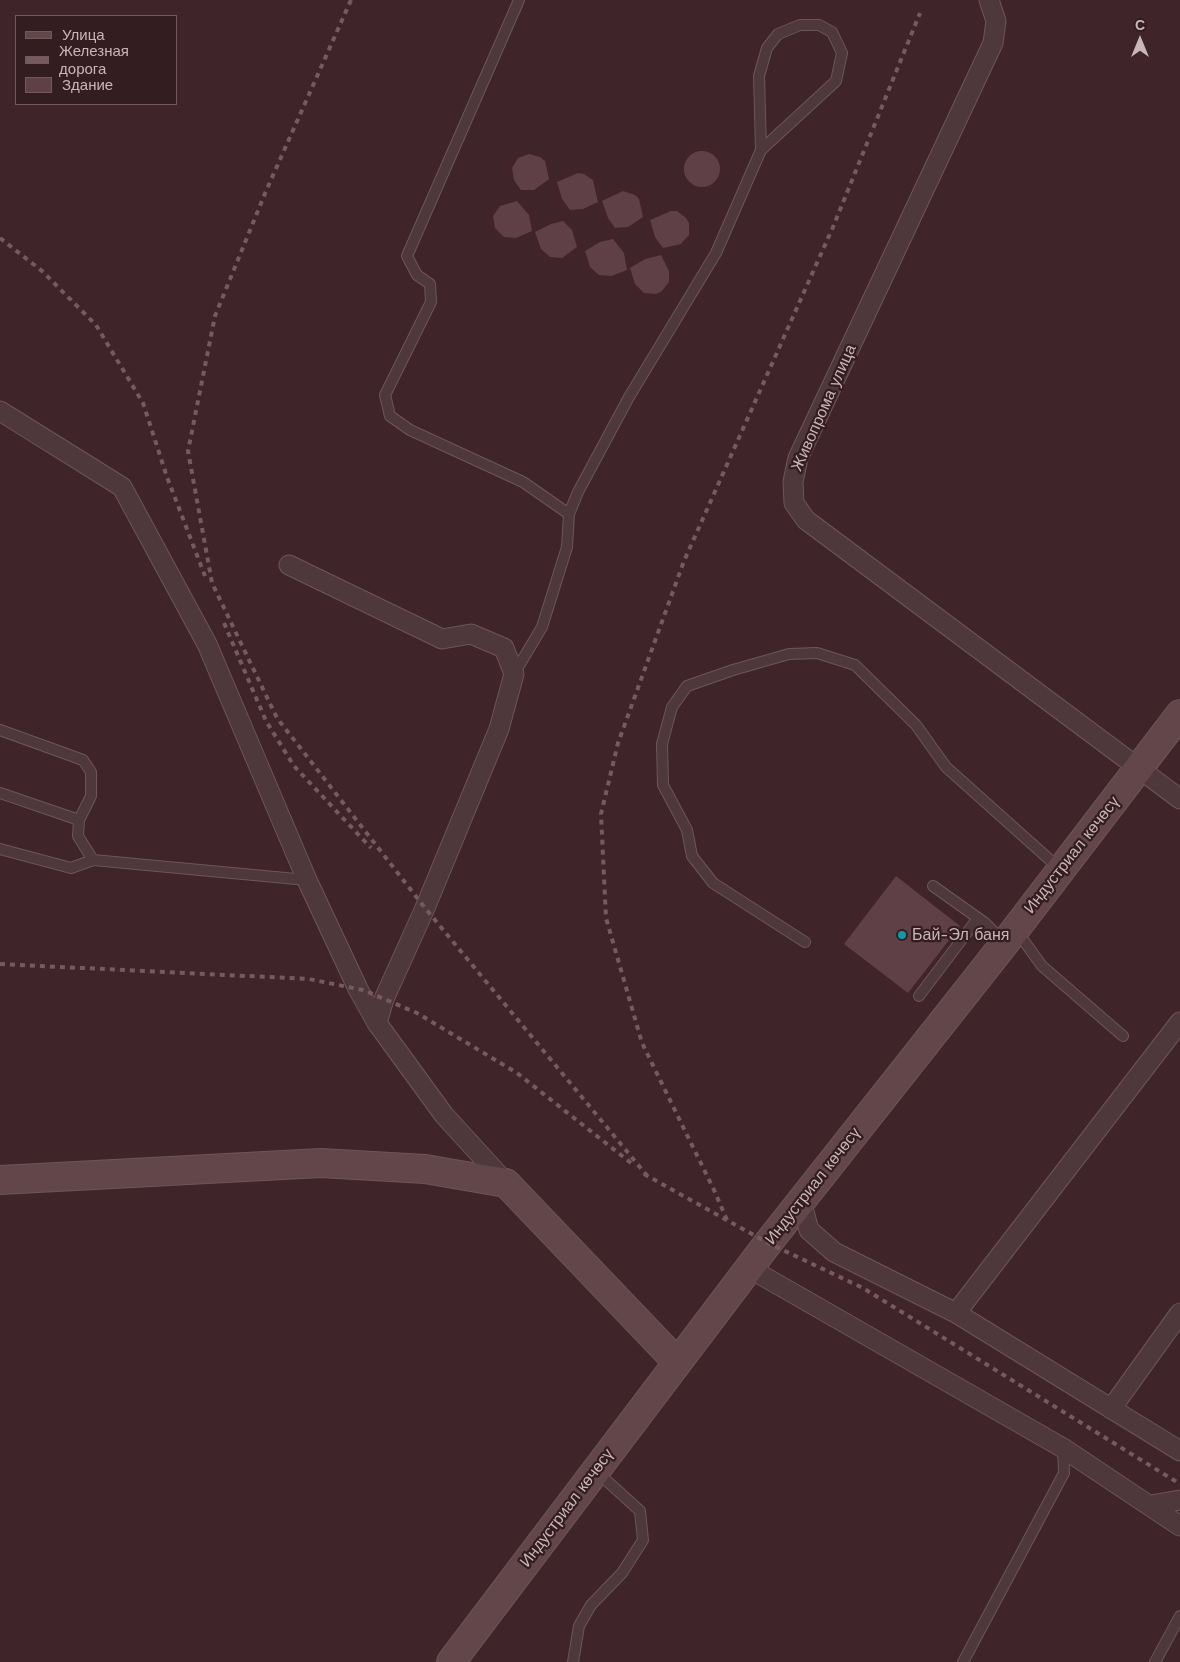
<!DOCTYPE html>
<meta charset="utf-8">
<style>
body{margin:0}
#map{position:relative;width:1180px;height:1662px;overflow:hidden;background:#3f2429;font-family:"Work Sans",sans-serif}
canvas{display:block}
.legend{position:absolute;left:15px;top:15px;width:162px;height:90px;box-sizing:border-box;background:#341d21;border:1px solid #705a5d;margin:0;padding:6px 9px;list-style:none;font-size:15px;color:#cab5b8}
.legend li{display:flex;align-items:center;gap:10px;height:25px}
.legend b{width:25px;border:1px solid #705a5d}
.north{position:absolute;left:1115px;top:15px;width:50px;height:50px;-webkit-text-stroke:4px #341d21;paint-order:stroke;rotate:0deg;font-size:14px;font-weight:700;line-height:20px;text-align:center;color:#cab5b8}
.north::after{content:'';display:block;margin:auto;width:18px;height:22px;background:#cab5b8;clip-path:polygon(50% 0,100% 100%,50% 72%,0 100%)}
</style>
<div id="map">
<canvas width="1180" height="1662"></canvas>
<ul class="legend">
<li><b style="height:6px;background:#62464a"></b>Улица</li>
<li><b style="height:6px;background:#765a5f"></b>Железная дорога</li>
<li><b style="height:14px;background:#5f4046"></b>Здание</li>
</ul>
<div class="north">С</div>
</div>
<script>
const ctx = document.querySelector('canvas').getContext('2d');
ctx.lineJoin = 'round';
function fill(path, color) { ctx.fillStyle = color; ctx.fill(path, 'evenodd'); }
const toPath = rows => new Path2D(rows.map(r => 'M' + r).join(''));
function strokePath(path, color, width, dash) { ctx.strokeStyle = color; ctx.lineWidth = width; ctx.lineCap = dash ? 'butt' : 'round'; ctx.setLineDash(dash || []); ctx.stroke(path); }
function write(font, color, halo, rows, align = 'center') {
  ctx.font = font + ' "Work Sans",sans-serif'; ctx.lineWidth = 4.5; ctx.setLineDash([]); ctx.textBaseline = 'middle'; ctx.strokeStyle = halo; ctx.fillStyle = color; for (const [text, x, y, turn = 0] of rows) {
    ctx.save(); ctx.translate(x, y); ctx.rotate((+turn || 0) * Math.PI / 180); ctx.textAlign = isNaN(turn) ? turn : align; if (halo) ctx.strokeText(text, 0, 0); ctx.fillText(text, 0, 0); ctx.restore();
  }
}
const building = toPath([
 '684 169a18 18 0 1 1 36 0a18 18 0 1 1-36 0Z',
 [529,154,540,157,545,161,549,179,534,190,521,190,514,180,512,168,518,158],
 [578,173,584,174,593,180,598,202,583,209,570,210,562,199,557,182],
 [623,191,635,195,639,199,643,217,628,227,615,228,608,218,602,201],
 [517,201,529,215,532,231,516,238,504,237,495,228,493,216,500,206],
 [671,211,677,211,686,218,689,223,689,235,681,244,663,248,655,237,650,220],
 [563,221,572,230,577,247,562,258,550,257,541,249,535,232,551,224],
 [613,239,624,253,627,270,611,276,599,275,590,267,585,251,600,242],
 [661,255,669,271,669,282,662,291,656,294,644,293,635,284,630,268,645,259],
 [896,876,960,926,908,993,844,944]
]);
const lane = toPath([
 [519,0,407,256,417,275,430,284,431,302,385,395,390,416,410,430,523,482,569,514],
 [514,674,542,627,567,547,569,514,578,492,629,397,716,253,761,150,836,81,842,53,832,32,819,25,800,25,778,34,767,48,759,76,761,150],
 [0,730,83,760,91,772,91,796,79,820,78,836,93,860],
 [0,793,79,820],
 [0,849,71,868,93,860,307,880],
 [933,886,985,923,1004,942],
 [1016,930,1042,966,1123,1036],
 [805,942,713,883,692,856,687,830,663,785,662,744,672,707,687,686,733,670,789,654,817,653,855,665,916,725,946,767,1060,869],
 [919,996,978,918],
 [573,1662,579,1626,591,1605,622,1573,643,1540,640,1511,596,1471],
 [963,1662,1064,1473,1063,1448],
 [1155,1662,1180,1616]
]);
const street = toPath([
 [989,0,996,21,993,43,798,458,793,482,794,503,806,520,1180,799],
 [0,411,122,487,207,644,307,880,358,989,377,1023,444,1115,506,1183],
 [289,565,442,639,471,634,504,648,514,674,499,729,425,908,384,999,377,1023],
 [801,1201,809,1230,834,1252,956,1313,1180,1451],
 [749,1268,1063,1448,1180,1526],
 [956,1313,1180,1022],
 [1111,1409,1180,1313],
 [1151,1505,1180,1500]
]);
const secondary = toPath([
 [0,1180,321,1163,425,1169,506,1183,677,1362],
 [451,1662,768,1243,1005,943,1180,714]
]);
const rail = toPath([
 [351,0,266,191,215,316,188,451,212,583,277,718,425,908,649,1178],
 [0,238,42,271,96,325,143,403,167,477,205,576],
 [224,623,266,721,294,766,371,848],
 [0,964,309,979,363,990,417,1013,517,1073,631,1163],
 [644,1174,768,1243,863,1288,1180,1484],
 [727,1220,714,1190,642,1043,606,918,601,814,618,743,684,561,833,227,920,13]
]);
const markers = [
 [902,935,5,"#0f9aa8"]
];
const streetNames = [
 ["Живопрома улица",824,408,-66],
 ["Индустриал көчөсү",1072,855,-52],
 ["Индустриал көчөсү",813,1186,-52],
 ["Индустриал көчөсү",567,1508,-53]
];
const poiNames = [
 ["Бай-Эл баня",912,935]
];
fill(building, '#5f4046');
strokePath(lane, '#6d565a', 12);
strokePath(street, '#6d565a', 21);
strokePath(secondary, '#6d565a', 30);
strokePath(lane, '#4f383c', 10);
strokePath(street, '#4f383c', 19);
strokePath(secondary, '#62464a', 28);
strokePath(rail, '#765a5f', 4, [5, 5]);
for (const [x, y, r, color] of markers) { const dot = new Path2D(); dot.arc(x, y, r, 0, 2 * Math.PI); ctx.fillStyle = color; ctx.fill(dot); strokePath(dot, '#341d21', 2); }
write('16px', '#cab5b8', '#341d21', streetNames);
write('16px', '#cab5b8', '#341d21', poiNames, 'left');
</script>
